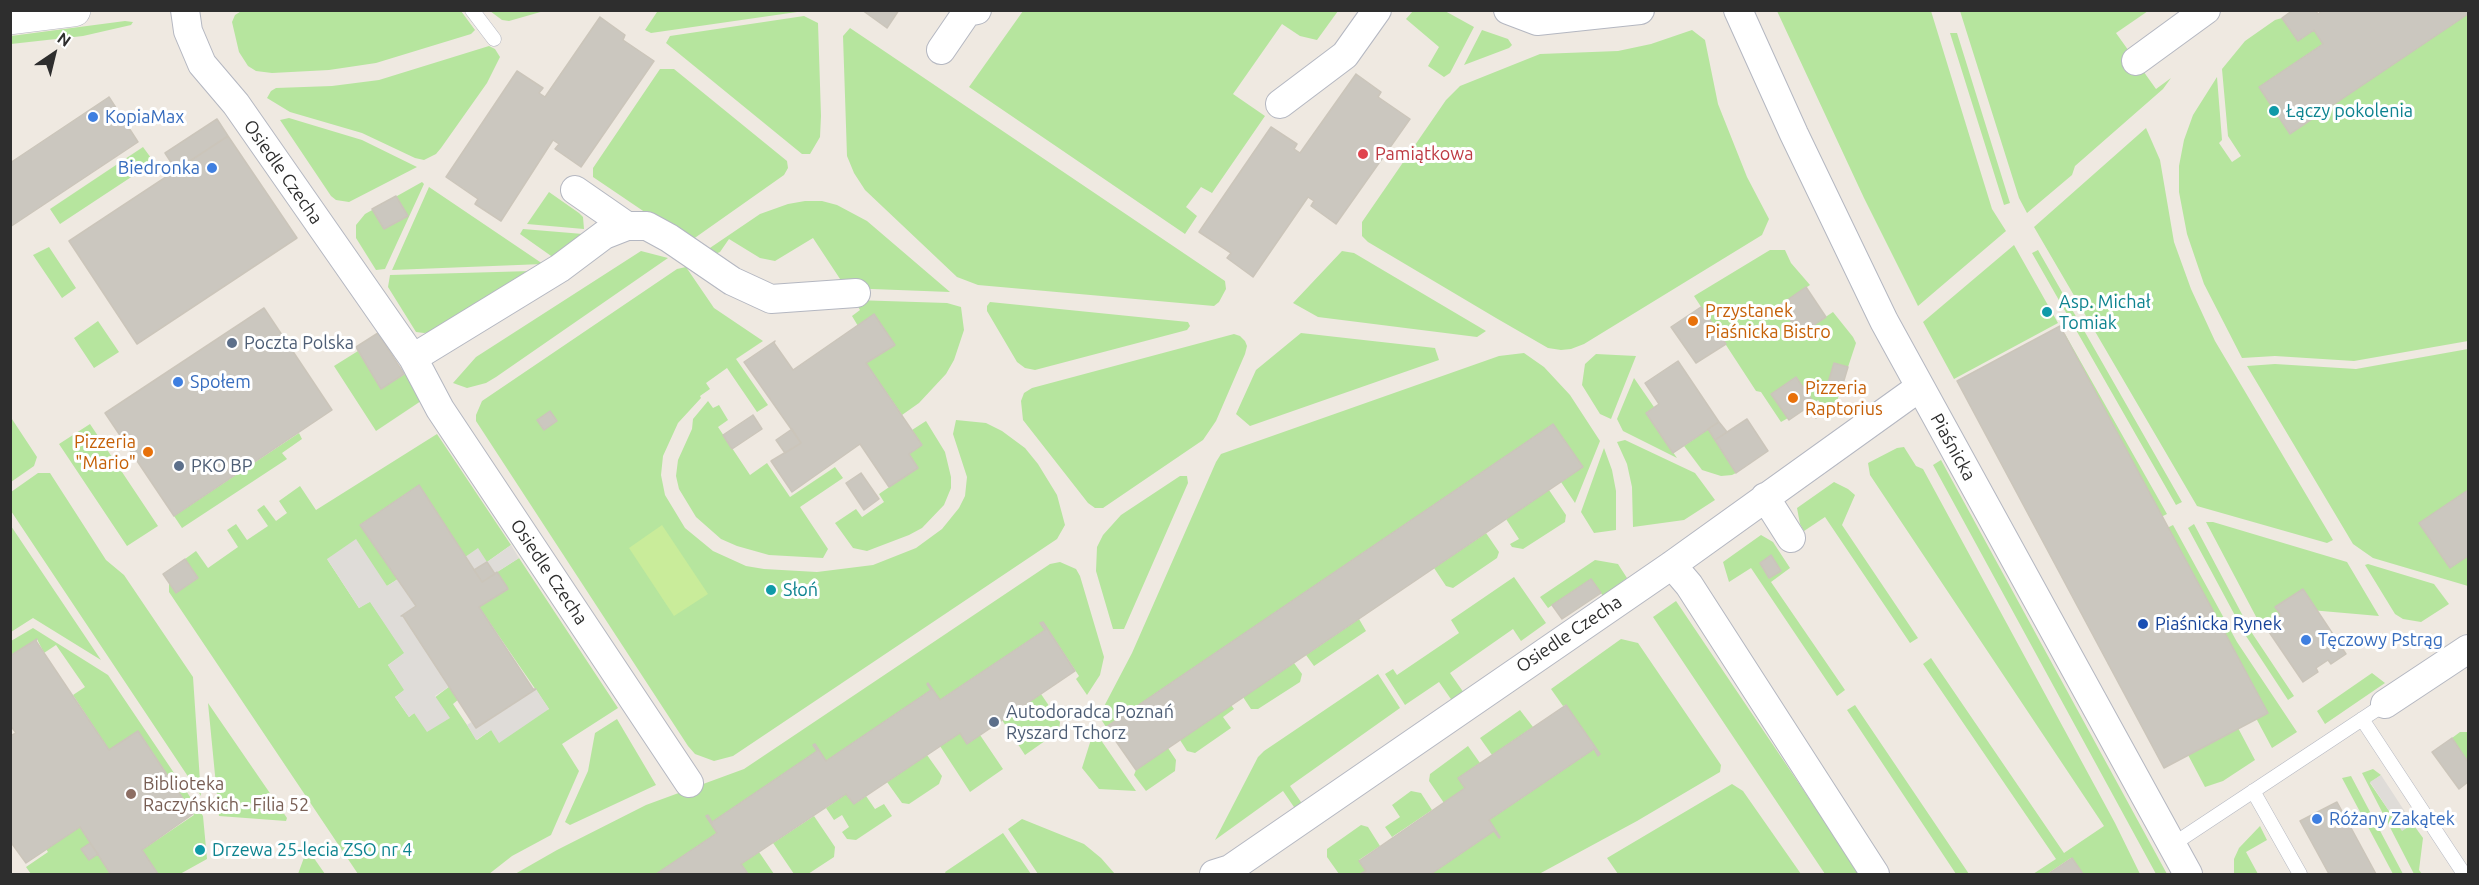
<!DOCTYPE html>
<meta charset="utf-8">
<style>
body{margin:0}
#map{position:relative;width:2479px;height:885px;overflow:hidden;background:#efe9e1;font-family:Ubuntu,sans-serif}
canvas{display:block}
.frame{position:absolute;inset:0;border:12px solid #2e2e2e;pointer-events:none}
.north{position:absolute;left:24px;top:24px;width:60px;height:60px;-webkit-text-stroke:4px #fff;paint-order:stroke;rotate:35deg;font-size:16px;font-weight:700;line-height:24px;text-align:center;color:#2e2e2e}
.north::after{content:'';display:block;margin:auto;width:21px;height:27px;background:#2e2e2e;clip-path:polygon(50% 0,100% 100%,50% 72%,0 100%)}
</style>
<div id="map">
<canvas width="2479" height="885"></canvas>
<div class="frame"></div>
<div class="north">N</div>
</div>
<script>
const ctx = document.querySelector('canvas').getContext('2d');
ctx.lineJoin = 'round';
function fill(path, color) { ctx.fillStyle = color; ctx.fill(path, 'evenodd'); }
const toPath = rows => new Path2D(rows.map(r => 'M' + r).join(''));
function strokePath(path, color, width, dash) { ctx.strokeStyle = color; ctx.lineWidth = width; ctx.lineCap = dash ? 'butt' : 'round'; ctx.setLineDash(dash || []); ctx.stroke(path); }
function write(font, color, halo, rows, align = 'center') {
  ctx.font = font + ' Ubuntu,sans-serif'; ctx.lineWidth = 6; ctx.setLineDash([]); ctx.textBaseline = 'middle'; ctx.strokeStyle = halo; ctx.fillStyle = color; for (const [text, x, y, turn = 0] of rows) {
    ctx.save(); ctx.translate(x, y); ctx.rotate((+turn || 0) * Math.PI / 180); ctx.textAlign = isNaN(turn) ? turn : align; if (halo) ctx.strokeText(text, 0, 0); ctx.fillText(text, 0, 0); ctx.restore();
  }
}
const green = toPath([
 [243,10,461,11,475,30,471,34,376,63,329,70,272,73,256,71,248,66,239,52,232,22,235,15],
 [490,11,544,11,509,21,502,20],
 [656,11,804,11,651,33,645,30,657,12],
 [1023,11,1023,10,1338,11,1317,40,1300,36,1282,24,1233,94,1265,116,1212,193,1201,187,1186,207,1197,216,1185,234,969,87],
 [1413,11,1445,11,1474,27,1450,73,1444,77,1428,66,1439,47,1406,19],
 [1777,11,1931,11,1992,209,2006,231,1918,306,1864,198],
 [1960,11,2148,11,2116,33,2156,89,2171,78,2163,89,2075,166,2072,175,2027,213,2019,198],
 [2468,14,2468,341,2354,361,2275,356,2242,358,2204,284,2187,234,2179,192,2179,166,2184,140,2193,115,2217,77,2222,140,2219,143,2232,162,2241,156,2228,136,2222,69,2245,41,2275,20,2282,18,2298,41,2314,30,2323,44,2259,87,2290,133],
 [804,16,818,23,821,116,820,137,810,154,802,154,666,43,670,36],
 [125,21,133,22,131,25,83,36,11,44,11,36],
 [850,28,1225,281,1226,289,1219,302,1214,306,978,285,957,277,865,190,854,173,847,156,843,36],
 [1482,30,1508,39,1512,45,1509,48,1464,65],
 [1692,30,1705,40,1718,104,1747,177,1769,219,1762,235,1584,344,1571,349,1561,350,1548,348,1496,318,1368,242,1362,236,1362,222,1446,100,1460,86,1540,54,1618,51,1651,44],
 [1950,33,1957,33,2010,203,2004,205],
 [489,46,495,49,500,57,487,83,441,148,436,154,424,160,415,158,362,133,290,112,267,98,271,91,276,88,332,86,379,80],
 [660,69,674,69,787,161,788,168,784,175,689,242,593,177,593,168],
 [289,118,362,140,417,167,349,202,336,200,331,196,280,120],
 [2146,128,2160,160,2174,242,2191,289,2215,341,2333,540,2327,543,2197,506,2034,227],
 [143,147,154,162,60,224,50,209],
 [422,182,424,184,385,269,376,270,356,238,356,225,365,214],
 [429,187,543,264,392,270],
 [549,192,579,213,583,217,584,229,527,224],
 [805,201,822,201,837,205,867,221,950,292,846,288,813,238,775,261,760,258,729,239,720,252,710,256,704,252,760,214,788,204],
 [523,229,583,234,554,258,520,234],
 [2014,245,2058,323,1954,379,1923,322],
 [49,247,76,288,62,298,33,255],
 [1770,250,1785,250,1791,263,1810,285,1780,305,1800,334,1833,312,1853,337,1856,343,1848,367,1834,363,1827,387,1840,392,1831,419,1818,400,1814,403,1796,377,1772,394,1788,418,1781,422,1761,392,1756,391,1694,296],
 [2038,250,2182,502,2176,505,2032,253],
 [641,251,668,258,496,377,486,383,467,388,453,383,476,357],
 [1342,251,1354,253,1486,331,1477,337,1318,317,1293,303],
 [686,267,714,308,763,341,736,359,768,405,757,412,727,368,706,383,710,389,700,396,701,398,678,423,663,456,661,475,665,495,685,528,713,551,746,566,764,569,817,572,873,565,916,548,942,529,959,508,965,496,967,477,953,434,956,420,986,423,1002,431,1025,448,1038,464,1057,495,1065,525,1057,539,733,756,714,761,695,754,688,746,476,421,476,415,482,401,677,269],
 [532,271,432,332,424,333,416,332,388,287,390,275],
 [854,300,947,303,961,307,964,330,954,360,946,374,919,403,902,415,866,363,858,326,852,316,860,310],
 [990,302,1188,322,1190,326,1187,330,1035,370,1025,368,1017,362,987,311,987,306],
 [98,321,119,352,94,368,74,338],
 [1301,333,1435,348,1439,360,1250,426,1236,414,1256,370],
 [1234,334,1240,336,1245,341,1247,346,1245,354,1216,421,1203,440,1103,508,1095,508,1088,503,1023,420,1021,401,1024,393,1032,388],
 [2065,334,2167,514,2151,522,2053,339],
 [2468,349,2468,490,2420,523,2450,568,2468,556,2468,586,2373,558,2353,544,2247,366,2275,364,2356,369],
 [358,351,381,388,407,373,424,399,376,431,334,366],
 [1524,353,1544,367,1570,395,1600,441,1575,503,1561,482,1582,467,1553,424,1106,727,1099,716,1132,653,1216,462,1221,454,1499,356],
 [1596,354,1636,356,1611,419,1600,414,1582,385,1585,364],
 [1634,378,1654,407,1646,413,1677,458,1623,431,1617,419],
 [708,401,713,408,719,405,728,420,718,427,750,475,767,463,790,497,835,467,843,478,800,507,828,549,823,558,769,555,737,546,721,539,696,517,679,489,676,476,678,460,692,429,693,419],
 [10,416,37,457,34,466,11,482],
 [926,421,945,452,951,477,951,488,944,505,922,528,909,535,867,551,853,548,835,523,856,509,862,517,884,502,879,494,917,468,909,454,922,445,912,430],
 [90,424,158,526,127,546,59,444],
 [1708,429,1736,473,1732,475,1721,476,1702,470,1684,446],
 [299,433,302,439,282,453,287,459,182,528,174,516],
 [437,434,511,545,487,562,465,557,419,485,360,525,398,579,387,586,327,559,359,608,370,601,405,653,388,665,405,690,395,697,409,717,450,686,459,699,453,704,477,740,491,730,549,709,479,607,508,589,497,572,519,558,618,708,562,744,579,771,551,835,512,856,489,874,358,874,169,592,169,582,177,592,198,578,185,559,196,551,208,568,238,547,227,530,236,524,247,540,268,526,257,510,264,505,276,521,287,513,279,501,300,486,316,510],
 [1625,440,1695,473,1715,500,1684,520,1633,527,1632,487,1627,464,1617,442],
 [1904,447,1916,466,1923,469,2115,823,2140,874,2083,874,2071,858,2047,874,2033,874,2056,859,1923,664,1931,658,2064,853,2104,826,1870,475,1868,463,1897,448],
 [1604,448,1612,470,1616,491,1616,530,1594,533,1581,512],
 [1941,460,2167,874,2156,874,1933,465],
 [38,473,50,473,106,560,124,575,193,677,201,796,11,511,11,492],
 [1180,476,1187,476,1188,483,1124,629,1113,629,1096,571,1097,547,1103,535,1121,515],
 [1834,482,1848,489,1855,495,1842,525,1918,638,1910,643,1825,517,1804,531,1800,524,1797,508],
 [1549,490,1566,515,1565,522,1523,549,1512,547,1510,544,1519,539,1506,519],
 [2206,522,2213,522,2347,562,2379,616,2276,607,2281,615,2262,628],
 [2194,524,2252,633,2294,696,2288,700,2246,636,2188,528],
 [2173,525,2237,642,2297,732,2272,748,2157,533],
 [10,526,11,526,101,660,33,618,11,632],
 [1486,533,1499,552,1497,558,1453,588,1446,586,1434,568],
 [1761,535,1773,542,1790,568,1771,582,1845,690,1837,696,1751,568,1729,582,1723,562],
 [1595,560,1618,564,1627,578,1603,596,1591,579,1548,608,1540,597],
 [1060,562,1076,569,1080,576,1104,657,1100,675,1087,695,1076,679,1079,676,1043,622,1041,624,1045,630,940,700,928,684,931,690,826,761,815,744,817,751,712,822,706,816,717,833,656,874,515,874,557,850,646,805,744,769,1050,564],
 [2368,564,2434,584,2449,604,2421,622,2403,619,2395,614,2365,565],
 [1514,577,1546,623,1521,641,1513,629,1450,673,1464,693,1453,702,1439,682,1405,705,1385,674,1393,669,1397,675,1459,633,1451,620],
 [1676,601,1860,874,1825,874,1653,617],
 [1359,619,1366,631,1314,666,1306,655],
 [33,628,108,675,203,816,207,859,180,874,158,874,142,850,194,815,138,731,109,750,73,695,85,687,56,645,44,653,37,639,11,656,11,641],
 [1621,639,1638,643,1721,765,1720,772,1637,821,1539,874,1431,874,1494,831,1500,837,1489,820,1594,749,1598,755,1599,754,1566,705,1563,706,1551,689],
 [1294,663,1302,674,1300,682,1258,709,1251,709,1243,697],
 [2372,673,2385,683,2325,724,2317,711],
 [1378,674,1400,708,1290,786,1303,805,1296,810,1283,791,1215,840,1258,757,1264,751],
 [1041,694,1060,722,1059,731,1025,755,1002,720],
 [208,703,287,818,286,821,219,816],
 [1231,705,1234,709,1223,717,1231,728,1195,753,1187,751,1180,740],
 [1855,705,1969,874,1956,874,1847,710],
 [1520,710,1533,727,1492,755,1480,738],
 [617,719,656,785,570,825,565,822,588,771,595,733],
 [2237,726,2255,760,2223,781,2205,787,2187,753],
 [1094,730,1136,791,1099,789,1082,768],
 [2460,732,2468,732,2468,762,2452,738],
 [960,733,967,744,980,735,1003,769,970,792,940,746],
 [1468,746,1480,763,1458,778,1465,788,1444,803,1429,781,1430,774],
 [1168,748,1176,760,1175,771,1146,791,1134,775,1136,770],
 [927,755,942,776,939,784,909,804,902,803,887,782],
 [2373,769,2381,775,2370,783,2402,830,2413,824,2423,838,2419,870,2422,874,2414,874,2362,773],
 [2351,776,2403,874,2393,874,2342,778],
 [1732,784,1743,791,1801,874,1618,874,1607,858],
 [1411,791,1421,793,1432,810,1392,837,1385,827,1400,817,1392,805],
 [846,794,854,804,866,796,875,809,884,804,892,816,856,840,847,839,842,832,849,827,842,815,834,820,826,808],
 [814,816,835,847,834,857,808,874,794,874,773,843],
 [1022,819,1084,844,1101,858,1115,874,1038,874,1008,829],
 [1361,825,1368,827,1380,846,1359,860,1366,871,1360,874,1339,874,1327,857,1327,849],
 [2260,826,2267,840,2246,852,2258,874,2234,874,2234,859,2239,848],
 [80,827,110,873,31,874,26,867,48,852,46,849],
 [1003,833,1031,874,946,874,945,872],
 [309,851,325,874,298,874,306,852],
 [759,852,774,874,748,874,741,864]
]);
const pitch = toPath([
 [662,525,708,594,674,616,629,548]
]);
const plaza = toPath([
 [356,539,387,586,398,579,416,606,401,616,403,616,450,686,435,696,450,718,427,732,414,713,409,717,395,697,404,690,388,665,404,653,370,602,359,608,327,559],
 [511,545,519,558,482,582,465,557,478,548,487,562],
 [536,689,549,709,499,743,491,730,476,740,467,725,473,721,477,728],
 [2381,775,2413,824,2402,831,2370,782]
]);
const building = toPath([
 [862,10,899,10,887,28,862,10],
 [2293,10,2315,10,2318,14,2323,10,2468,10,2468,14,2290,134,2259,87,2323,44,2314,30,2298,41,2282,18,2293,10],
 [600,17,625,35,623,40,654,61,581,167,555,149,559,144,553,140,501,221,475,204,478,199,446,177,517,71,543,88,539,93,545,97,600,17],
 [1356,74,1381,92,1378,97,1410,119,1336,224,1311,206,1314,201,1308,197,1253,277,1227,258,1231,253,1199,232,1271,127,1297,144,1294,149,1300,153,1356,74],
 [109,97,138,142,10,227,10,163,109,97],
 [217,119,228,136,176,170,165,153,217,119],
 [228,136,297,238,137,344,69,241,228,136],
 [396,196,408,216,384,229,372,209,396,196],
 [1806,287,1826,317,1800,334,1780,305,1806,287],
 [1701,307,1726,344,1696,363,1671,327,1701,307],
 [264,308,332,410,174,516,105,413,264,308],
 [874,314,895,345,866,363,922,445,909,454,918,468,889,487,860,444,792,492,771,461,801,443,744,362,775,341,774,343,793,370,874,314],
 [2060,326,2268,713,2164,768,1957,381,2060,326],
 [378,333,404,374,381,389,356,347,378,333],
 [1678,361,1719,422,1673,453,1646,413,1659,404,1645,383,1678,361],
 [1834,363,1848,367,1842,387,1828,383,1834,363],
 [1796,377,1814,403,1789,420,1771,394,1796,377],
 [1814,403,1822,414,1816,418,1808,407,1814,403],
 [550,411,557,421,544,430,537,420,550,411],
 [753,415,762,429,732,449,723,435,753,415],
 [1747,419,1768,451,1736,473,1715,440,1747,419],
 [1719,422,1727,432,1715,440,1708,429,1719,422],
 [1553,424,1583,467,1136,770,1106,727,1553,424],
 [792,429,801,443,785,453,776,440,792,429],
 [861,473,879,499,864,510,846,483,861,473],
 [419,485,482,582,497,572,507,587,508,589,479,607,533,689,536,689,476,728,403,616,401,616,416,606,360,525,419,485],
 [2468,490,2468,556,2450,568,2419,523,2468,490],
 [1771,555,1781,571,1769,578,1760,563,1771,555],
 [185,559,198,578,176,593,163,574,185,559],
 [487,562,495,574,482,582,474,570,487,562],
 [1591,579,1601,593,1562,619,1552,605,1591,579],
 [2303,589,2346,654,2331,664,2328,660,2316,668,2318,672,2303,682,2265,626,2281,615,2275,607,2303,589],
 [1043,622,1075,671,967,744,960,733,854,804,846,794,741,864,748,874,656,874,717,833,706,816,708,815,712,822,817,751,813,745,815,744,826,761,931,690,927,684,928,683,940,700,1045,630,1040,623,1043,622],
 [37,639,36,641,109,750,138,731,193,814,142,850,158,874,108,874,110,873,80,827,26,863,10,841,10,736,16,733,10,725,10,656,37,639],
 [1566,705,1600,754,1598,756,1594,749,1489,820,1500,837,1499,838,1494,831,1431,874,1360,874,1366,871,1359,861,1465,788,1458,778,1566,705],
 [2452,738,2468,762,2468,782,2459,789,2432,752,2452,738],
 [2337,802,2376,874,2329,874,2300,821,2337,802],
 [90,843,98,854,89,860,81,849,90,843],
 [2072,858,2083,874,2048,874,2072,858]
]);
const lane = toPath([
 [472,10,494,39],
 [2362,719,2464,874],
 [2253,791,2300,874],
 [2172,845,2385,704]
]);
const street = toPath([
 [185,10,188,31,202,64,236,104,413,358,440,409,689,783],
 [1508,10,1537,21,1640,10],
 [1738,10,1794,134,1884,321,2188,874],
 [941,50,967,12,977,10],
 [2136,61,2206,10],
 [1280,104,1345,55,1377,10],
 [575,190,627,226],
 [413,358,560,268,604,235,627,226,647,226,669,238,732,281,771,299,856,293],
 [1765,497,1791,538],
 [1672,565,1689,585,1875,874],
 [2385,704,2468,649],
 [1214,874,1230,869,1672,565,1920,387]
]);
const secondary = toPath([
 [10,18,74,10]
]);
const markers = [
 [2274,111,6,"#0f9aa8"],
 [93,117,6,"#3f7fe0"],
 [1363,154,6,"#e0444e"],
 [212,168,6,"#3f7fe0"],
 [2047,312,6,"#0f9aa8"],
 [1693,321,6,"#e8710a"],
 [232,343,6,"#5c6f8a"],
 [178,382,6,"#3f7fe0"],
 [1793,398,6,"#e8710a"],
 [148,452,6,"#e8710a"],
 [179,466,6,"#5c6f8a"],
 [771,590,6,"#0f9aa8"],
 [2143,624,6,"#1a4fb4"],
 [2306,640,6,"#3f7fe0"],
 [994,722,6,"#5c6f8a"],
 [131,794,6,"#8d6e63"],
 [2317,819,6,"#3f7fe0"],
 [200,850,6,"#0f9aa8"]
];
const cultureNames = [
 ["Łączy pokolenia",2286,111],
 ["Asp. Michał",2059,302],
 ["Tomiak",2059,323],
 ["Słoń",783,590],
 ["Drzewa 25-lecia ZSO nr 4",212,850]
];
const shopNames = [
 ["KopiaMax",105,117],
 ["Biedronka",200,168,"right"],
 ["Społem",190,382],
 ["Tęczowy Pstrąg",2318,640],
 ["Różany Zakątek",2329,819]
];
const healthNames = [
 ["Pamiątkowa",1375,154]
];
const streetNames = [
 ["Osiedle Czecha",283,172,55],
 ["Piaśnicka",1953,447,61],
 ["Osiedle Czecha",549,572,56],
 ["Osiedle Czecha",1569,634,-34]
];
const foodNames = [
 ["Przystanek",1705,311],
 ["Piaśnicka Bistro",1705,332],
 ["Pizzeria",1805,388],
 ["Raptorius",1805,409],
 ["Pizzeria",136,442,"right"],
 ["\"Mario\"",136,463,"right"]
];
const serviceNames = [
 ["Poczta Polska",244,343],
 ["PKO BP",191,466],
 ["Autodoradca Poznań",1006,712],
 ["Ryszard Tchorz",1006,733]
];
const transitNames = [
 ["Piaśnicka Rynek",2155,624]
];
const educationNames = [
 ["Biblioteka",143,784],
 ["Raczyńskich - Filia 52",143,805]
];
fill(green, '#b6e59e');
fill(pitch, '#c9ec9a');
fill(plaza, '#dfdcd8');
fill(building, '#cbc7bf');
strokePath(building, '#cbc5ba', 1.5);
strokePath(lane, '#b4b7c1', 15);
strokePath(street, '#b4b7c1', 30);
strokePath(secondary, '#b4b7c1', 34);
strokePath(lane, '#fff', 14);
strokePath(street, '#fff', 28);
strokePath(secondary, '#fff', 33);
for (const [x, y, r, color] of markers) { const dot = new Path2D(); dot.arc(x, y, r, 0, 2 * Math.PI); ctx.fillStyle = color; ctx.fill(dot); strokePath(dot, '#fff', 2); }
write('18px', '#0d838f', '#fff', cultureNames, 'left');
write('18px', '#366cbe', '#fff', shopNames, 'left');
write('18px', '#be3a42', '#fff', healthNames, 'left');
write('18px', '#2e2e2e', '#fff', streetNames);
write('18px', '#c56008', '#fff', foodNames, 'left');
write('18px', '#4e5e75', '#fff', serviceNames, 'left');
write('18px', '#164399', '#fff', transitNames, 'left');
write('18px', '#785e54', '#fff', educationNames, 'left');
</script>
